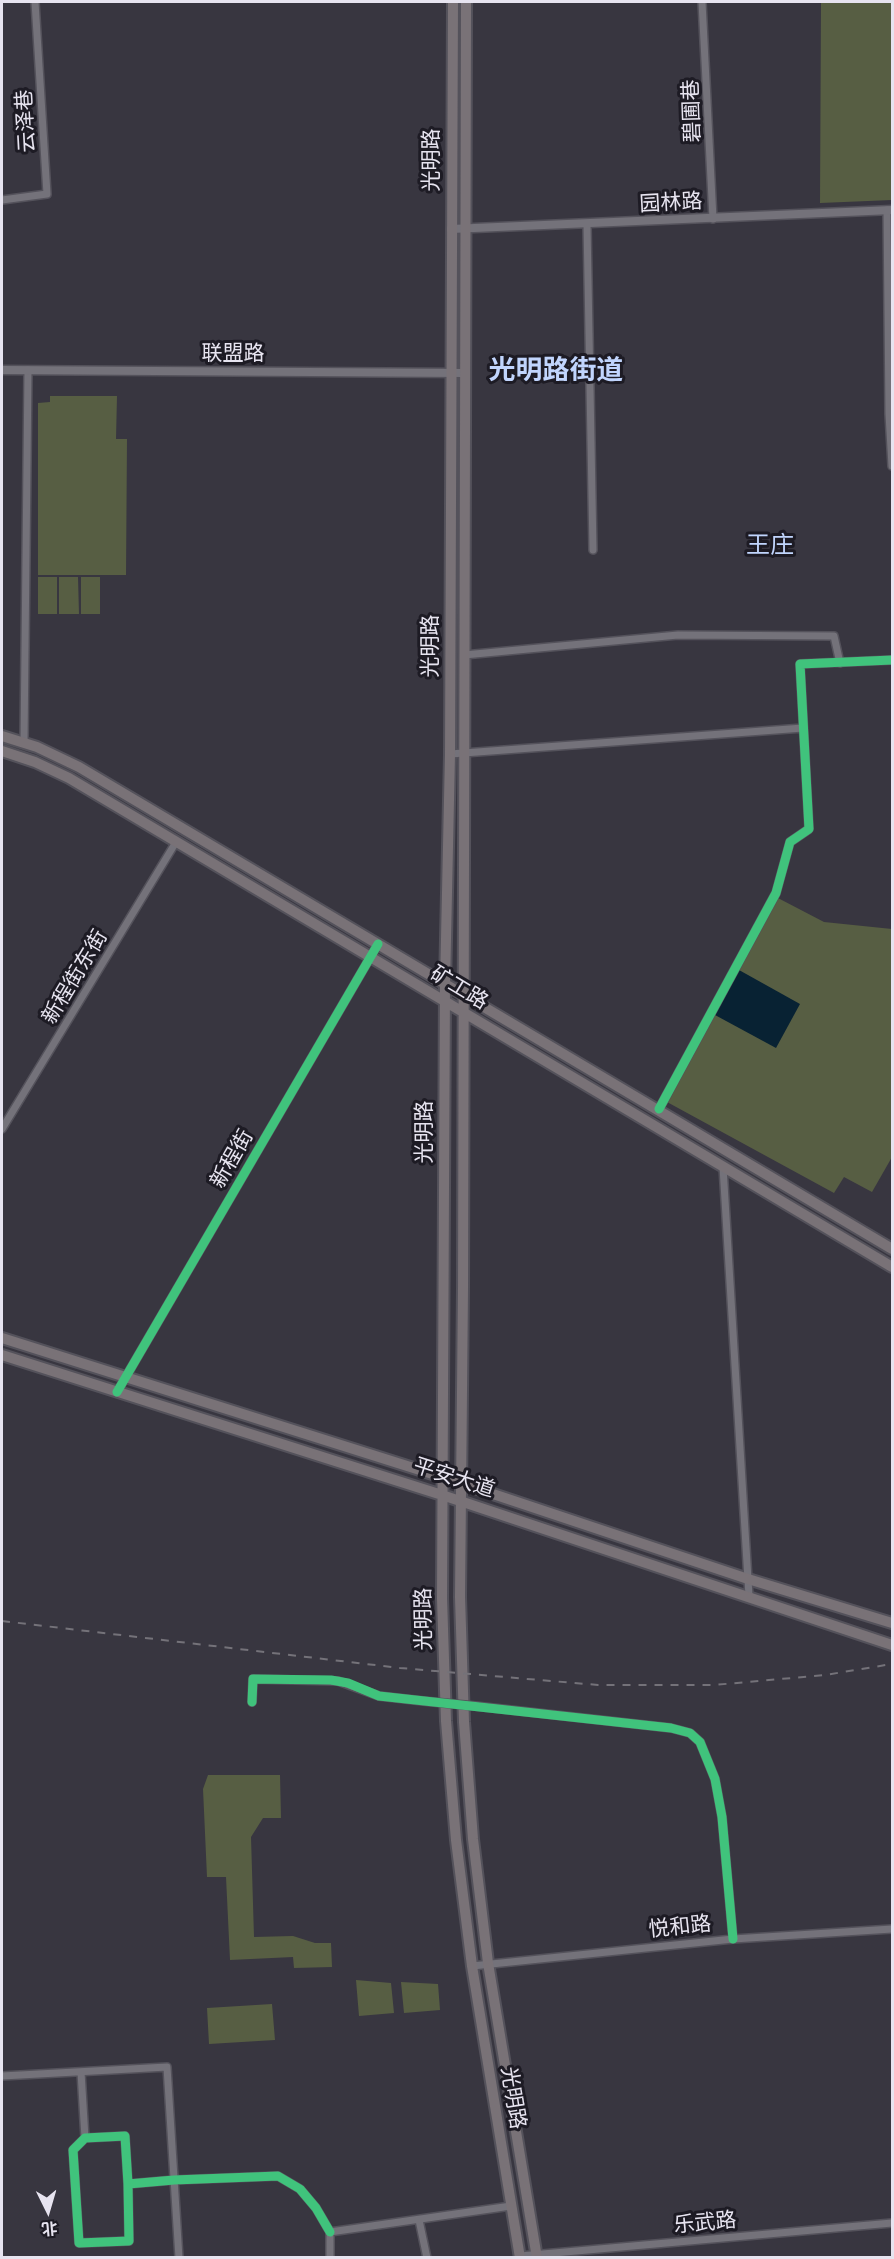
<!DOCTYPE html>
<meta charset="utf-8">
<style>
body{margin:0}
#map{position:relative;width:894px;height:2259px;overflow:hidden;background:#383640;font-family:Mulish,"Noto Sans SC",sans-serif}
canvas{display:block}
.frame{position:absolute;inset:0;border:3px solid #e7e4f0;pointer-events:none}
.north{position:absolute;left:18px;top:2181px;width:60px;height:60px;-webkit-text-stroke:4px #1d1b24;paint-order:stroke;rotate:175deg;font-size:16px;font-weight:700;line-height:24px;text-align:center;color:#e7e4f0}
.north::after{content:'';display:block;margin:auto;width:21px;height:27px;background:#e7e4f0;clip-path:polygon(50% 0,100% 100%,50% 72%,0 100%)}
</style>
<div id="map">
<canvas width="894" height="2259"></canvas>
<div class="frame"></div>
<div class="north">北</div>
</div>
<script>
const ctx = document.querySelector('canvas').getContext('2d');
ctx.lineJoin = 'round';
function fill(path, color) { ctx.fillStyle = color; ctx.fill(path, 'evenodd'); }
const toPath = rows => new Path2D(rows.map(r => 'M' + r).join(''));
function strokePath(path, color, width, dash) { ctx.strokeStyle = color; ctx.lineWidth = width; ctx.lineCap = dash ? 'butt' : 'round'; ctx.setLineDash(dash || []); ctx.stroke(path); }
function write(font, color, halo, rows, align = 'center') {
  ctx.font = font + ' Mulish,"Noto Sans SC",sans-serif'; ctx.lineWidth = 6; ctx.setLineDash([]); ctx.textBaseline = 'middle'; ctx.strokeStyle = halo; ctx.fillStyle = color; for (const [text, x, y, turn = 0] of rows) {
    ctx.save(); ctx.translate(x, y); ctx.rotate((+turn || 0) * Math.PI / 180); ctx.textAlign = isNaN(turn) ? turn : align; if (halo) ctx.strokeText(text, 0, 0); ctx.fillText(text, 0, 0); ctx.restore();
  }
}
const green = toPath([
 [821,2,892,2,892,200,820,203],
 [50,396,117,396,116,439,127,439,126,575,38,575,38,403,50,402],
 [57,577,57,614,38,614,38,577],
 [59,577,78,577,79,614,59,614],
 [81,577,100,577,100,614,81,614],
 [776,897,824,922,892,929,892,1157,872,1192,844,1177,834,1193,667,1102],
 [208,1775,280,1775,281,1818,263,1818,251,1837,254,1937,293,1936,315,1943,331,1943,332,1967,294,1968,293,1957,230,1960,226,1877,207,1877,203,1789],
 [356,1980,391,1983,394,2013,359,2016],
 [401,1982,438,1984,440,2010,404,2013],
 [272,2004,275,2040,209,2044,207,2008]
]);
const water = toPath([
 [739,970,800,1004,776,1048,715,1015]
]);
const minor = toPath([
 [702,2,713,219],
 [2,200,47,194,35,2],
 [887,210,889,414,892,466],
 [587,225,593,550],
 [464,655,678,635,834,636,840,663],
 [24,742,28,370],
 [450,754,803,728],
 [659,1109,776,893,790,842,809,829,800,664,892,660],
 [2,1129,176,842],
 [723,1167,749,1596],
 [117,1392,378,944],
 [252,1702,253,1679,338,1681,379,1696,423,1701],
 [475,1706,671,1728,690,1733,700,1742,715,1779,722,1817,733,1939],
 [472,1966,733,1939,892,1929],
 [81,2072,85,2138],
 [2,2076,167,2067,179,2258],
 [128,2184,125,2136,85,2138,73,2150,79,2243,129,2241,128,2184,174,2180,278,2176,300,2189,316,2208,330,2232],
 [419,2220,427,2258],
 [520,2256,892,2223],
 [330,2258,330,2232,511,2206]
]);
const tertiary = toPath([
 [451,229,892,210],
 [2,370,464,373]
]);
const primary = toPath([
 [453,2,450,754,445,985,442,1598,446,1721,456,1840,472,1966,520,2258],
 [466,2,463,1288,460,1597,464,1722,473,1839,488,1963,537,2258],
 [2,736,37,747,79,767,892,1249],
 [2,751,35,762,69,778,892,1267],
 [2,1338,442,1477,748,1579,892,1623],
 [2,1355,442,1495,892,1645]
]);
const rail = toPath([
 [2,1621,400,1668,598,1685,714,1685,825,1675,892,1664]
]);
const minorBridge = toPath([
 [423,1701,475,1706]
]);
const cycleway = toPath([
 [659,1109,776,893,790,842,809,829,800,664,892,660],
 [117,1392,378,944],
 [252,1702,253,1679,331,1680,348,1683,379,1696,671,1728,690,1733,700,1742,715,1779,722,1817,733,1939],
 [128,2184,125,2136,85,2138,73,2150,79,2243,129,2241,128,2184,174,2180,278,2176,300,2189,316,2208,330,2232]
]);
const streetNames = [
 ["碧圃巷",692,111,-92],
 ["云泽巷",26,121,-93],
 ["光明路",432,160,-90],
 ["园林路",671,203,-3],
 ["联盟路",233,354],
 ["光明路",431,646,-90],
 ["新程街东街",75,977,-59],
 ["矿工路",459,988,31],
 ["光明路",425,1132,-90],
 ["新程街",232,1159,-60],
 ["平安大道",454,1478,18],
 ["光明路",424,1619,-91],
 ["悦和路",680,1927,-6],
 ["光明路",513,2098,81],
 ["乐武路",705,2223,-5]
];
const quarterNames = [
 ["王庄",770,546]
];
const districtNames = [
 ["光明路街道",556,371]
];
fill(green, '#575e43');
fill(water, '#082233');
strokePath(minor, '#54525b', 10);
strokePath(tertiary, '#54525b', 11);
strokePath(primary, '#54525b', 14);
strokePath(minor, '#74727a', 7);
strokePath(tertiary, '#74727a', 8);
strokePath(primary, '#797277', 10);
strokePath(rail, '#747279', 2, [8, 8]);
strokePath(minorBridge, '#54525b', 10, []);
strokePath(minorBridge, '#74727a', 7);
strokePath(cycleway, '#40c37c', 9);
write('21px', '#e7e4f0', '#1d1b24', streetNames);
write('24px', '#c1d5fd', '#1d1b24', quarterNames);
write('bold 27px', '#c1d5fd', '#1d1b24', districtNames);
</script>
